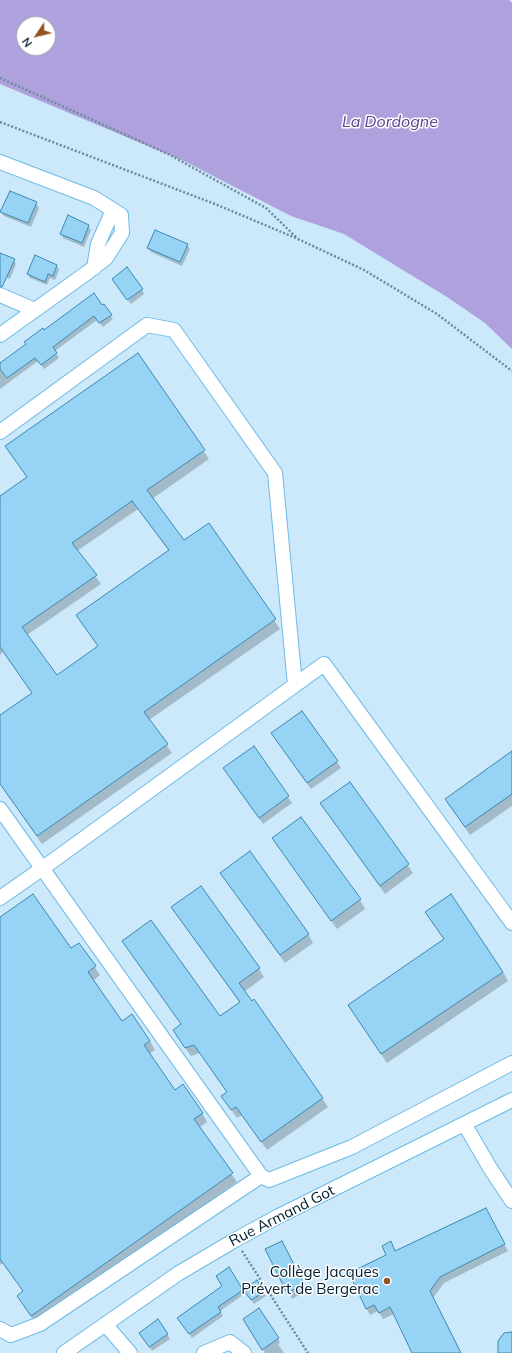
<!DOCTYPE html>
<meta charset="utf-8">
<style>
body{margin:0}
#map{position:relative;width:512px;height:1353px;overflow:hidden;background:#cce9fb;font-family:Mulish,sans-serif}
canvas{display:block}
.north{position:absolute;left:16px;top:16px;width:40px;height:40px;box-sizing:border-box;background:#fff;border:1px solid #99a5ab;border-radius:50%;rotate:235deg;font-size:11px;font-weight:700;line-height:16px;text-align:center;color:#001e2e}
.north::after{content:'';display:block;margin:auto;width:14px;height:18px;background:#965322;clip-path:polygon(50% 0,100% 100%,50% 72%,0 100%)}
</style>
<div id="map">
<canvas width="512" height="1353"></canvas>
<div class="north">N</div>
</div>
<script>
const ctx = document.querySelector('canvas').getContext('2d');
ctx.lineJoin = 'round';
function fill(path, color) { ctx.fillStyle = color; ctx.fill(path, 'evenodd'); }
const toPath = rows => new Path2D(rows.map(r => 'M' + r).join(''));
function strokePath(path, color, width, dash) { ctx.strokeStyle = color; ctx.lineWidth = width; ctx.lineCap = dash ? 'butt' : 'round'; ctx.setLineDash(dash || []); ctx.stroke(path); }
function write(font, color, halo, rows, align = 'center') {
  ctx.font = font + ' Mulish,sans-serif'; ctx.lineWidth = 3; ctx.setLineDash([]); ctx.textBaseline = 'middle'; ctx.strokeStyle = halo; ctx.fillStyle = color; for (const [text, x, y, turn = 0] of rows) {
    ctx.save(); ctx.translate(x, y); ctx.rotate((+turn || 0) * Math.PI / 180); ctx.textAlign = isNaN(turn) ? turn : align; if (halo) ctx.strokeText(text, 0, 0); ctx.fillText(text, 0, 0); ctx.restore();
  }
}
const water = toPath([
 [0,0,509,0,512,3,512,349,485,323,447,297,344,234,291,216,186,162,0,84],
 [24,24,48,24,48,48,24,48]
]);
const shadow = toPath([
 [36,203,39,208,31,227,4,216,1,212],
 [88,226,91,230,84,247,63,238,61,234],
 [187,245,190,249,182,266,151,252,148,248],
 [0,254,14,260,16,264,10,279,0,275],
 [57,266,59,270,55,280,50,278,47,285,30,278,28,274],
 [113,280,142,289,144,294,131,304],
 [102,306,113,319,103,327,97,320,55,351,59,358,44,369,38,361,0,389,0,365,44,332],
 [137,355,209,459,152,499,183,542,209,524,280,629,149,720,172,753,42,844,0,783,0,716,32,693,3,652,0,655,0,497,27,478,6,446],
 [138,509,169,551,83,624,99,647,57,677,27,635,101,584,77,551],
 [277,740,337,762,341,768,311,789],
 [253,748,292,803,263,824,224,769],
 [512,753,512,806,470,835,446,800],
 [350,783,413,873,385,894,321,804],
 [273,839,360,900,365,909,337,929],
 [227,882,308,934,313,943,285,963],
 [172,908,259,969,264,977,244,992,251,1003,254,1001,328,1107,267,1150,242,1115,237,1118,228,1105,227,1093,200,1053,191,1056,179,1039,182,1025,123,942,220,1017,240,1003],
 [0,918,71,950,79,944,100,975,93,981,121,1022,150,1041,155,1050,149,1054,175,1091,202,1113,207,1122,199,1128,237,1182,36,1324,18,1296,24,1292,3,1263,0,1265],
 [445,940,503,972,508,981,387,1063,354,1014],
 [485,1209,508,1251,444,1283,433,1298,461,1353,413,1353,394,1314,383,1319,378,1311,370,1315,366,1308,388,1255,390,1242,396,1252],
 [285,1249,307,1291,292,1299,266,1250],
 [229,1269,243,1291,257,1282,266,1296,254,1304,246,1293,220,1311,223,1316,192,1338,181,1322,223,1286],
 [246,1324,278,1339,280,1343,278,1344,284,1353,265,1353],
 [167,1334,170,1339,152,1351,142,1337]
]);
const building = toPath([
 [10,191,37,202,28,223,0,212,10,191],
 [68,215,89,225,82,243,60,234,68,215],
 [155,230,188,244,180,262,147,248,155,230],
 [0,253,15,259,2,287,0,287,0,253],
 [35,255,57,265,53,276,48,274,45,282,27,274,35,255],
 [127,267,143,289,127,300,112,279,127,267],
 [94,293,102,305,104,304,112,315,99,323,94,316,53,347,57,353,41,365,35,358,7,378,0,369,0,363,26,344,24,342,43,328,44,330,94,293],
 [138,353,205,450,147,490,184,540,209,523,276,619,144,712,168,744,37,836,0,784,0,715,32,693,0,647,0,496,27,477,5,446,138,353],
 [132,501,169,550,76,615,98,646,57,675,22,627,97,575,72,543,132,501],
 [302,711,338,761,307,783,271,733,302,711],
 [254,746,289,796,259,818,223,768,254,746],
 [512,751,512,794,465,827,445,799,512,751],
 [350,782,409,864,380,886,320,803,350,782],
 [301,817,361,899,331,921,272,838,301,817],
 [250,851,309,934,280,955,220,873,250,851],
 [201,886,260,968,239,983,252,1001,254,999,323,1098,261,1142,236,1107,231,1110,221,1096,227,1092,194,1045,185,1048,173,1030,181,1024,122,941,151,920,220,1016,240,1002,171,907,201,886],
 [33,894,71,948,79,943,96,966,88,972,122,1021,132,1014,150,1041,144,1045,175,1090,183,1084,203,1113,194,1119,233,1173,31,1316,17,1296,23,1291,0,1259,0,917,33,894],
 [451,894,503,972,381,1054,348,1005,444,939,425,912,451,894],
 [486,1208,505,1244,440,1277,430,1291,461,1353,412,1353,390,1307,379,1313,374,1305,366,1309,349,1273,386,1255,382,1246,391,1241,395,1251,486,1208],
 [282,1241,304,1284,287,1293,265,1249,282,1241],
 [229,1267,243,1290,218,1307,221,1312,189,1334,177,1318,222,1286,216,1276,229,1267],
 [257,1280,264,1292,251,1300,243,1290,257,1280],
 [259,1308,279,1338,262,1350,243,1319,259,1308],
 [158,1319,168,1334,149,1347,139,1333,158,1319],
 [512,1332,512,1353,498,1353,498,1341,504,1333,512,1332]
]);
const path = toPath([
 [0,78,168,154,266,208,297,238],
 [0,122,215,204,298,239,364,270,437,314,512,371],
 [242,1251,308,1353]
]);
const minor = toPath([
 [0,162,94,198,121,215,122,233,106,258,88,272,0,335],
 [94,268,98,244,113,210],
 [0,295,35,310],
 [0,432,147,325,174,330,275,473,295,685],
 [0,809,261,1176],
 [0,898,43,868,324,664,512,923],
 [465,1125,490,1168,512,1201],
 [105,1324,130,1353],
 [0,1329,11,1335,40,1324,261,1176,269,1180,352,1147,512,1063],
 [64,1353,179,1273,235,1240,277,1217,512,1100],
 [204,1353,230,1342,244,1353]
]);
const markers = [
 [387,1281,4,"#965322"]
];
const streetNames = [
 ["Rue Armand Got",282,1216,-27]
];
const poiNames = [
 ["Collège Jacques",379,1272],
 ["Prévert de Bergerac",379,1289]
];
const waterNames = [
 ["La Dordogne",390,122]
];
fill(water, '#aea1dd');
fill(shadow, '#0003');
fill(building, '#97d3f5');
strokePath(building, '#3a89b1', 1);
strokePath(minor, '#6dbae4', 16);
strokePath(path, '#6d8a9b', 2.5, [2, 2]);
strokePath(minor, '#fff', 14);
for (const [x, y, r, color] of markers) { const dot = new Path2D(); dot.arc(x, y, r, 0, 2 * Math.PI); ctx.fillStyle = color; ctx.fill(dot); strokePath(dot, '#fff', 1.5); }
write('15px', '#001e2e', '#fff', streetNames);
write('15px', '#001e2e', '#fff', poiNames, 'right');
write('italic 16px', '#58448d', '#fff', waterNames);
</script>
